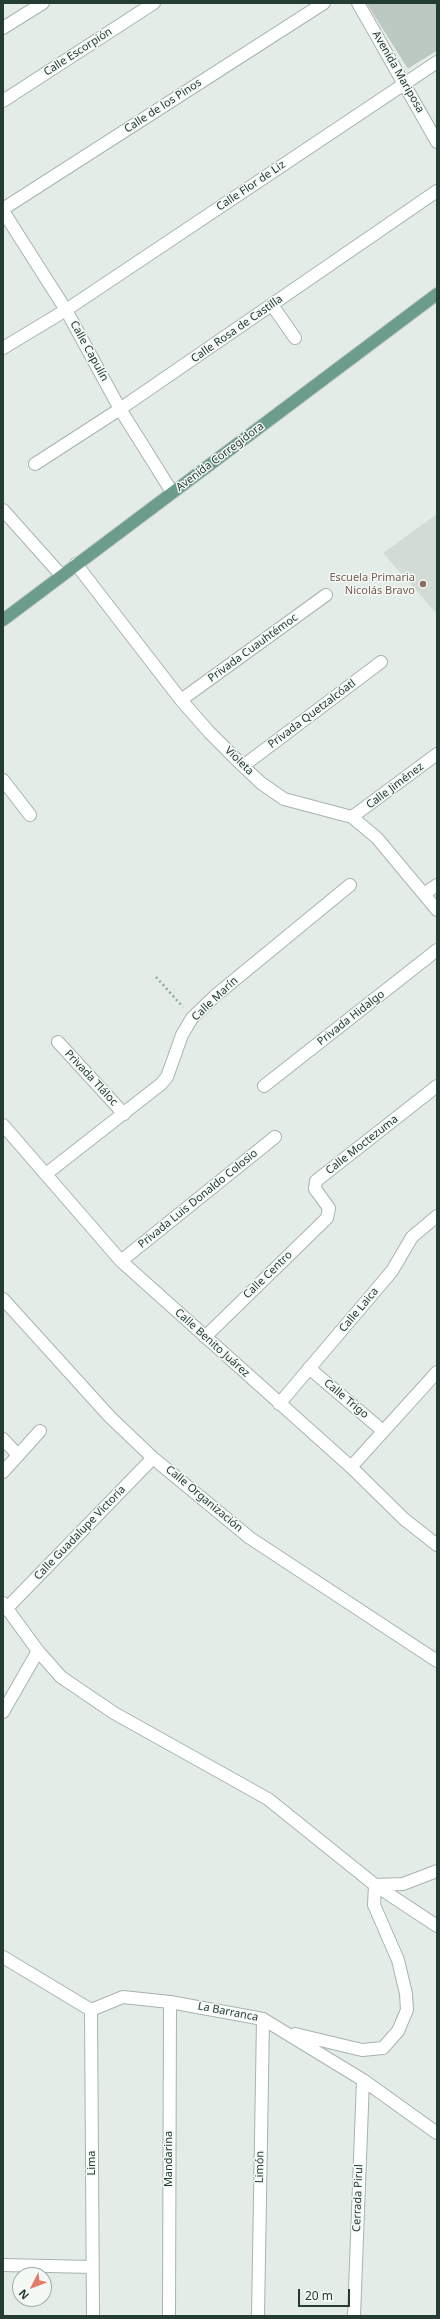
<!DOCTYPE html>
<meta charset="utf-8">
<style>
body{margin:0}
#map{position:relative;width:440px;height:2319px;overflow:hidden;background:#e4ece7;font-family:"Noto Sans",sans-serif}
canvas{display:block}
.frame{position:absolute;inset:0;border:4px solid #253c33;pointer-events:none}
.north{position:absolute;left:12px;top:2267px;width:40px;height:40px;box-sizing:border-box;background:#f4f9f6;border:1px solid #a1ada8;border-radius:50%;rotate:228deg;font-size:11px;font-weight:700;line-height:16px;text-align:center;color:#253c33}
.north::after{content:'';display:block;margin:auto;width:14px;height:18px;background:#e57a68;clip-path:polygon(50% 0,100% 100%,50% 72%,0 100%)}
.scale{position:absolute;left:298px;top:2289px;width:52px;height:18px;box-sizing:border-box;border:2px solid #253c33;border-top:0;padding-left:5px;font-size:12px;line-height:14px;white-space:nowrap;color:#253c33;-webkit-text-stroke:3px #f4f9f6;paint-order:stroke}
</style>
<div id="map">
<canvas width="440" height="2319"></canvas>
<div class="frame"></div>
<div class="north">N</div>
<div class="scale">20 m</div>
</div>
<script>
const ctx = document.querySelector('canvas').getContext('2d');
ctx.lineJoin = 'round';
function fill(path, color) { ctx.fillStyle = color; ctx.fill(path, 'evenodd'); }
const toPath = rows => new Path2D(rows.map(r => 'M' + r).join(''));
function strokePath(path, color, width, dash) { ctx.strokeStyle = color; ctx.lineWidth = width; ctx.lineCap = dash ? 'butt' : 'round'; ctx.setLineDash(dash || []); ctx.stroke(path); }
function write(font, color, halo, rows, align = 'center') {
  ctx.font = font + ' "Noto Sans",sans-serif'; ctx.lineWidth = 3; ctx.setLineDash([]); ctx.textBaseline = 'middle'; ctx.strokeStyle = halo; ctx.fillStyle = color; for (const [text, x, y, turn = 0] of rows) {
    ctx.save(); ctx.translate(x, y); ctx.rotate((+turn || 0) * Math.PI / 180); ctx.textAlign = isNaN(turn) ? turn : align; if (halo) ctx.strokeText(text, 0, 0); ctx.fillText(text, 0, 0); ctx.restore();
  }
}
const built = toPath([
 [437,514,437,614,383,553]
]);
const building = toPath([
 [367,3,437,3,437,50,408,68,367,3]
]);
const path = toPath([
 [156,977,183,1007]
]);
const minor = toPath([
 [358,3,437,142],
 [3,28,43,3],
 [3,101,154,3],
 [3,209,324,3],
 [3,211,66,310,120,409,172,492],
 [272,305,295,338],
 [3,348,66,310,437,62],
 [35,464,120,409,437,191],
 [3,510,61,575],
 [76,564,181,700,209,732,243,766,261,783,284,799,352,817,377,838,437,910],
 [181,700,326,595],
 [243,766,381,662],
 [3,780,30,815],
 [352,817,437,754],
 [424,894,437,885],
 [58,1042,124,1114],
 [264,1086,437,950],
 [3,1125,121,1261,351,1467,404,1519,437,1545],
 [46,1174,161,1084,167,1077,182,1035,192,1018,215,996,350,885],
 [121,1261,275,1137],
 [3,1299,110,1417,153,1458,250,1538,437,1661],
 [205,1337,327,1218,329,1208,315,1189,316,1181,437,1086],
 [309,1368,383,1431],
 [279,1404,392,1271,412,1237,437,1216],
 [3,1439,18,1455],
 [351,1467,437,1372],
 [3,1472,40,1431],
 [3,1603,38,1651,61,1677,114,1713,268,1799,375,1885,437,1926],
 [7,1608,153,1458],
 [3,1712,38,1651],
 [375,1885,403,1884,437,1871],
 [3,1957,91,2010,123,1997,170,2002,263,2019,363,2080,437,2133],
 [91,2010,93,2316],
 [295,2034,362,2050,383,2048,398,2031,407,2010,406,1994,398,1960,374,1905,375,1885],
 [3,2265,92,2267],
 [169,2316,170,2002],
 [258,2316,263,2019],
 [354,2316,363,2080]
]);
const major = toPath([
 [3,620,437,294]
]);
const markers = [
 [423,584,4,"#8d6e63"]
];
const streetNames = [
 ["Calle Escorpión",78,52,-33],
 ["Avenida Mariposa",398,72,60],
 ["Calle de los Pinos",163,106,-33],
 ["Calle Flor de Liz",251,186,-34],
 ["Calle Rosa de Castilla",237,329,-35],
 ["Calle Capulín",89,351,61],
 ["Avenida Corregidora",220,457,-37],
 ["Privada Cuauhtémoc",253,648,-36],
 ["Privada Quetzalcóatl",312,714,-37],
 ["Violeta",239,761,44],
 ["Calle Jiménez",395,786,-37],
 ["Calle Marín",215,999,-43],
 ["Privada Hidalgo",351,1018,-38],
 ["Privada Tláloc",91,1078,47],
 ["Calle Moctezuma",362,1145,-38],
 ["Privada Luis Donaldo Colosio",198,1199,-39],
 ["Calle Centro",268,1275,-44],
 ["Calle Laica",359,1310,-50],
 ["Calle Benito Juárez",212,1343,42],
 ["Calle Trigo",346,1399,40],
 ["Calle Organización",204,1499,40],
 ["Calle Guadalupe Victoria",80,1533,-46],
 ["La Barranca",228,2012,11],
 ["Mandarina",169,2159,-90],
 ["Lima",92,2163,-90],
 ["Limón",260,2167,-89],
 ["Cerrada Pirul",358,2198,-88]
];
const educationNames = [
 ["Escuela Primaria",415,578],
 ["Nicolás Bravo",415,591]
];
fill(built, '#d2dcd6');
fill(building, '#bcc9c3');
strokePath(building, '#b7c5be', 1);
strokePath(minor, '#a7b4ad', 14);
strokePath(major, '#c2c8c6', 14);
strokePath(path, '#87ad9d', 2.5, [2, 3]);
strokePath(minor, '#fff', 12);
strokePath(major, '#6c9d8c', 12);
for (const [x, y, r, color] of markers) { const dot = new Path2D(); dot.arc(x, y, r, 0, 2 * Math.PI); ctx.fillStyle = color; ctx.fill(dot); strokePath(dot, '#f4f9f6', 1.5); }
write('11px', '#253c33', '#f4f9f6', streetNames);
write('11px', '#785e54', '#f4f9f6', educationNames, 'right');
</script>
